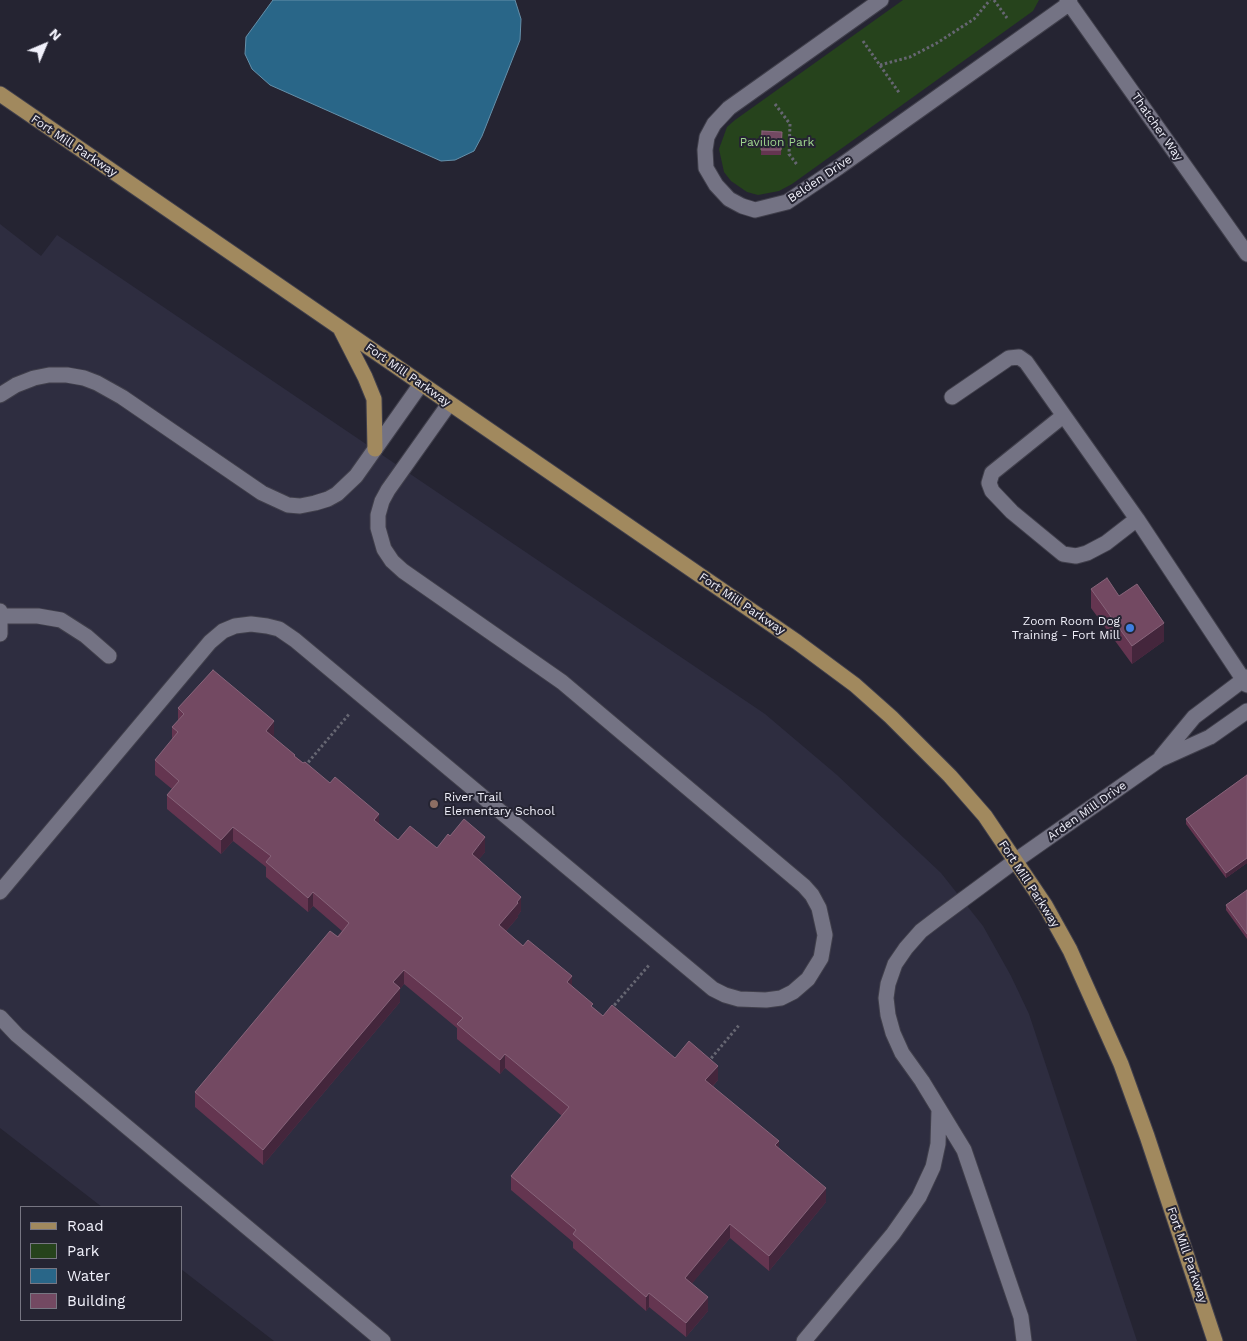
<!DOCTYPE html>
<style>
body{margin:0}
#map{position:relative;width:1247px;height:1341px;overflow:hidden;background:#252432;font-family:"Work Sans",sans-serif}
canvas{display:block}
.legend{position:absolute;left:20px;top:1206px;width:162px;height:115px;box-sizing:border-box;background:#252432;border:1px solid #777682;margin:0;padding:6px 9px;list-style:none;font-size:15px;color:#f1f1fb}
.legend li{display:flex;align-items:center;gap:10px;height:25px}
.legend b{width:25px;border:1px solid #777682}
.north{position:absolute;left:20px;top:20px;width:50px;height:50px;-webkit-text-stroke:4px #252432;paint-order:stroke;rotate:45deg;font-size:14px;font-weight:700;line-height:20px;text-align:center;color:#f1f1fb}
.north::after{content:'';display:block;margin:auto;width:18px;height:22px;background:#f1f1fb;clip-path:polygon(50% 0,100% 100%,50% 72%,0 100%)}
</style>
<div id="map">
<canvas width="1247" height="1341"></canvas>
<ul class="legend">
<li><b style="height:6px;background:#a1895e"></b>Road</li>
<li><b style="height:14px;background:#26431c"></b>Park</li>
<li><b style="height:14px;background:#296688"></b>Water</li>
<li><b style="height:14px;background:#734962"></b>Building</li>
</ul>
<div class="north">N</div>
</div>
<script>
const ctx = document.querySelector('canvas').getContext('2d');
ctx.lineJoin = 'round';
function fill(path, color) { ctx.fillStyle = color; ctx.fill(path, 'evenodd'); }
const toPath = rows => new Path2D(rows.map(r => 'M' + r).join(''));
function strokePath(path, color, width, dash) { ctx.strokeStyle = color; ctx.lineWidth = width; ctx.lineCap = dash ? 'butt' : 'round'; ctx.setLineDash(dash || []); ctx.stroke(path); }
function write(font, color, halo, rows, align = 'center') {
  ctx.font = font + ' "Work Sans",sans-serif'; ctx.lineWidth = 4; ctx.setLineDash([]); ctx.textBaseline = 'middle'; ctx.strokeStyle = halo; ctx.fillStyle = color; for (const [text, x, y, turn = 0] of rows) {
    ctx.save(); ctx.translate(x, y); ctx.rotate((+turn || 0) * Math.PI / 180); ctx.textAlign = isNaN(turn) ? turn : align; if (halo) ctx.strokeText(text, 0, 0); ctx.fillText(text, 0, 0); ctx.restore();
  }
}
const built = toPath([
 [0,224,41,256,57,235,765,714,837,775,941,873,983,926,1011,976,1029,1014,1137,1341,274,1341,181,1269,181,1207,102,1207,0,1128]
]);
const green = toPath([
 [903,0,1039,0,1033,11,792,184,779,191,758,195,747,192,731,181,724,172,719,149,727,127,735,120]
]);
const water = toPath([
 [273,0,515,0,521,19,520,40,482,136,474,151,455,160,441,161,270,85,252,69,245,54,246,37,273,0]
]);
const path = toPath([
 [994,0,1007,18],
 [863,41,900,94],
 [880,65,910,57,937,43,974,19,990,0],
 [775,104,790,124,789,154,798,166],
 [305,766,350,713],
 [611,1009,650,964],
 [708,1062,740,1024]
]);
const minor = toPath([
 [881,0,729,108,714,124,707,137,705,150,706,168,716,185,729,199,742,206,755,210,787,202,839,167,1070,3],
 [1067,0,1247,254],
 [0,395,16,385,34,378,49,375,67,375,84,378,97,383,122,397,262,493,288,505,300,506,315,503,328,499,337,494,356,476,421,384],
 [952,397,1009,358,1019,357,1026,362,1137,519,1247,685],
 [1063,416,992,473,989,483,992,491,1012,512,1063,554,1076,556,1087,553,1106,543,1137,519],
 [0,611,0,634],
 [0,616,38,616,61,620,86,636,109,656],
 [1161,757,1194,717,1247,677],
 [0,892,210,642,223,631,235,626,251,624,267,626,279,629,295,640,713,989,725,995,739,999,766,1000,781,998,793,992,808,979,821,958,825,935,819,908,812,895,804,886,562,682,403,571,392,561,384,549,378,528,378,515,382,501,388,490,449,404],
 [0,1017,17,1035,383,1341],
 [804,1341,893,1234,919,1197,933,1167,938,1144,939,1110],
 [1024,1341,1021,1317,964,1150,922,1081,902,1053,893,1033,888,1015,886,998,888,984,895,964,906,948,921,931,938,918,1015,861,1159,760,1210,737,1247,711]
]);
const major = toPath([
 [0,94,797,642,855,685,891,717,950,776,985,816,1045,905,1070,950,1121,1064,1147,1136,1215,1341],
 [341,330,365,377,374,399,375,449]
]);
const wall = toPath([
 [762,131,782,132,781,155,761,155],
 [1091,589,1119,596,1164,641,1132,664,1091,608],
 [178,708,274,736,273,736,295,756,398,840,437,848,450,836,485,852,479,859,521,911,518,915,518,917,506,931,572,986,593,1008,603,1016,675,1058,718,1080,713,1086,779,1148,826,1202,769,1271,730,1238,692,1283,708,1311,686,1337,649,1307,646,1311,573,1248,573,1242,511,1190,511,1176,562,1116,505,1068,500,1074,457,1039,457,1028,404,984,400,989,400,1002,263,1165,195,1107,195,1092,342,931,313,906,308,912,266,877,266,867,233,841,221,854,167,809,167,795,172,789,155,775,155,760,172,740,172,727,178,721],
 [1247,775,1247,863,1226,878,1186,824,1186,819],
 [1247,890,1247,939,1226,910,1226,905]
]);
const shadedWall = toPath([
 [1164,623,1164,641,1132,664,1132,646],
 [274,721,274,736,266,745,266,731],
 [379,814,379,829,374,820],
 [233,827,233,841,221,854,221,840],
 [485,837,485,852,472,868,472,854],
 [1247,858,1247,863,1226,878,1226,873],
 [313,892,313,906,308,912,308,898],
 [521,897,521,911,518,915,518,917,499,939,499,925],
 [404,970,404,984,400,989,400,1002,263,1165,263,1150,393,982],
 [572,976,572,990,567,982],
 [505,1054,505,1068,500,1074,500,1060],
 [718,1066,718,1080,705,1094,705,1080],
 [779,1141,779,1155,775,1145],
 [826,1188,826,1202,769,1271,769,1256],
 [730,1224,730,1238,685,1292,685,1278],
 [649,1293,649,1307,646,1311,646,1297],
 [708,1297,708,1311,686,1337,686,1323]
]);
const building = toPath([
 [762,131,782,132,781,150,761,150,762,131],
 [1107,578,1119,596,1137,584,1164,623,1132,646,1091,589,1107,578],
 [213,670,274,721,266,731,295,755,294,756,303,763,305,762,330,783,335,777,379,814,374,820,398,840,410,826,437,848,448,834,450,836,464,819,485,837,472,854,521,897,517,902,518,903,499,925,523,946,528,940,572,976,567,982,593,1004,591,1006,603,1016,612,1005,675,1058,689,1041,718,1066,705,1080,779,1141,775,1145,826,1188,769,1256,730,1224,685,1278,708,1297,686,1323,649,1293,646,1297,573,1234,576,1230,511,1176,569,1107,505,1054,500,1060,457,1024,463,1018,404,970,393,982,400,988,263,1150,195,1092,330,931,338,937,349,923,313,892,308,898,266,862,271,856,233,827,221,840,167,795,179,781,155,760,178,732,172,727,184,714,178,708,213,670],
 [1247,775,1247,858,1226,873,1186,819,1247,775],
 [1247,890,1247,934,1226,905,1247,890]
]);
const markers = [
 [1130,628,5,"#3f7fe0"],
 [434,804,5,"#8d6e63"]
];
const streetNames = [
 ["Thatcher Way",1157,127,55],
 ["Fort Mill Parkway",74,146,34],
 ["Belden Drive",820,179,-34],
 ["Fort Mill Parkway",408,375,35],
 ["Fort Mill Parkway",742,604,34],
 ["Arden Mill Drive",1087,811,-35],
 ["Fort Mill Parkway",1029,884,57],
 ["Fort Mill Parkway",1187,1255,71]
];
const parkNames = [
 ["Pavilion Park",777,142]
];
const poiNames = [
 ["Zoom Room Dog",1120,621],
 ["Training - Fort Mill",1120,635],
 ["River Trail",444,797,"left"],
 ["Elementary School",444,811,"left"]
];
fill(built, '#2e2d40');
fill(green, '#26431c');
fill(water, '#296688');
strokePath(water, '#6590aa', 1);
strokePath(minor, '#403f4b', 17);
strokePath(major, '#403f4b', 17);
strokePath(path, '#666672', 3, [2.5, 2.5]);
strokePath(minor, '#747384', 15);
strokePath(major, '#a1895e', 15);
fill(wall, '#643550');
fill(shadedWall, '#44263c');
fill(building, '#734962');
strokePath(building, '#87647a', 1);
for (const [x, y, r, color] of markers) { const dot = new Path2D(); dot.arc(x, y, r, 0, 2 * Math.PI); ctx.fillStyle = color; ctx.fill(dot); strokePath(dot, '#252432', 2); }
write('12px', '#f1f1fb', '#252432', streetNames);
write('12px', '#9fd68e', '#252432', parkNames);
write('12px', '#f1f1fb', '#252432', poiNames, 'right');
</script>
